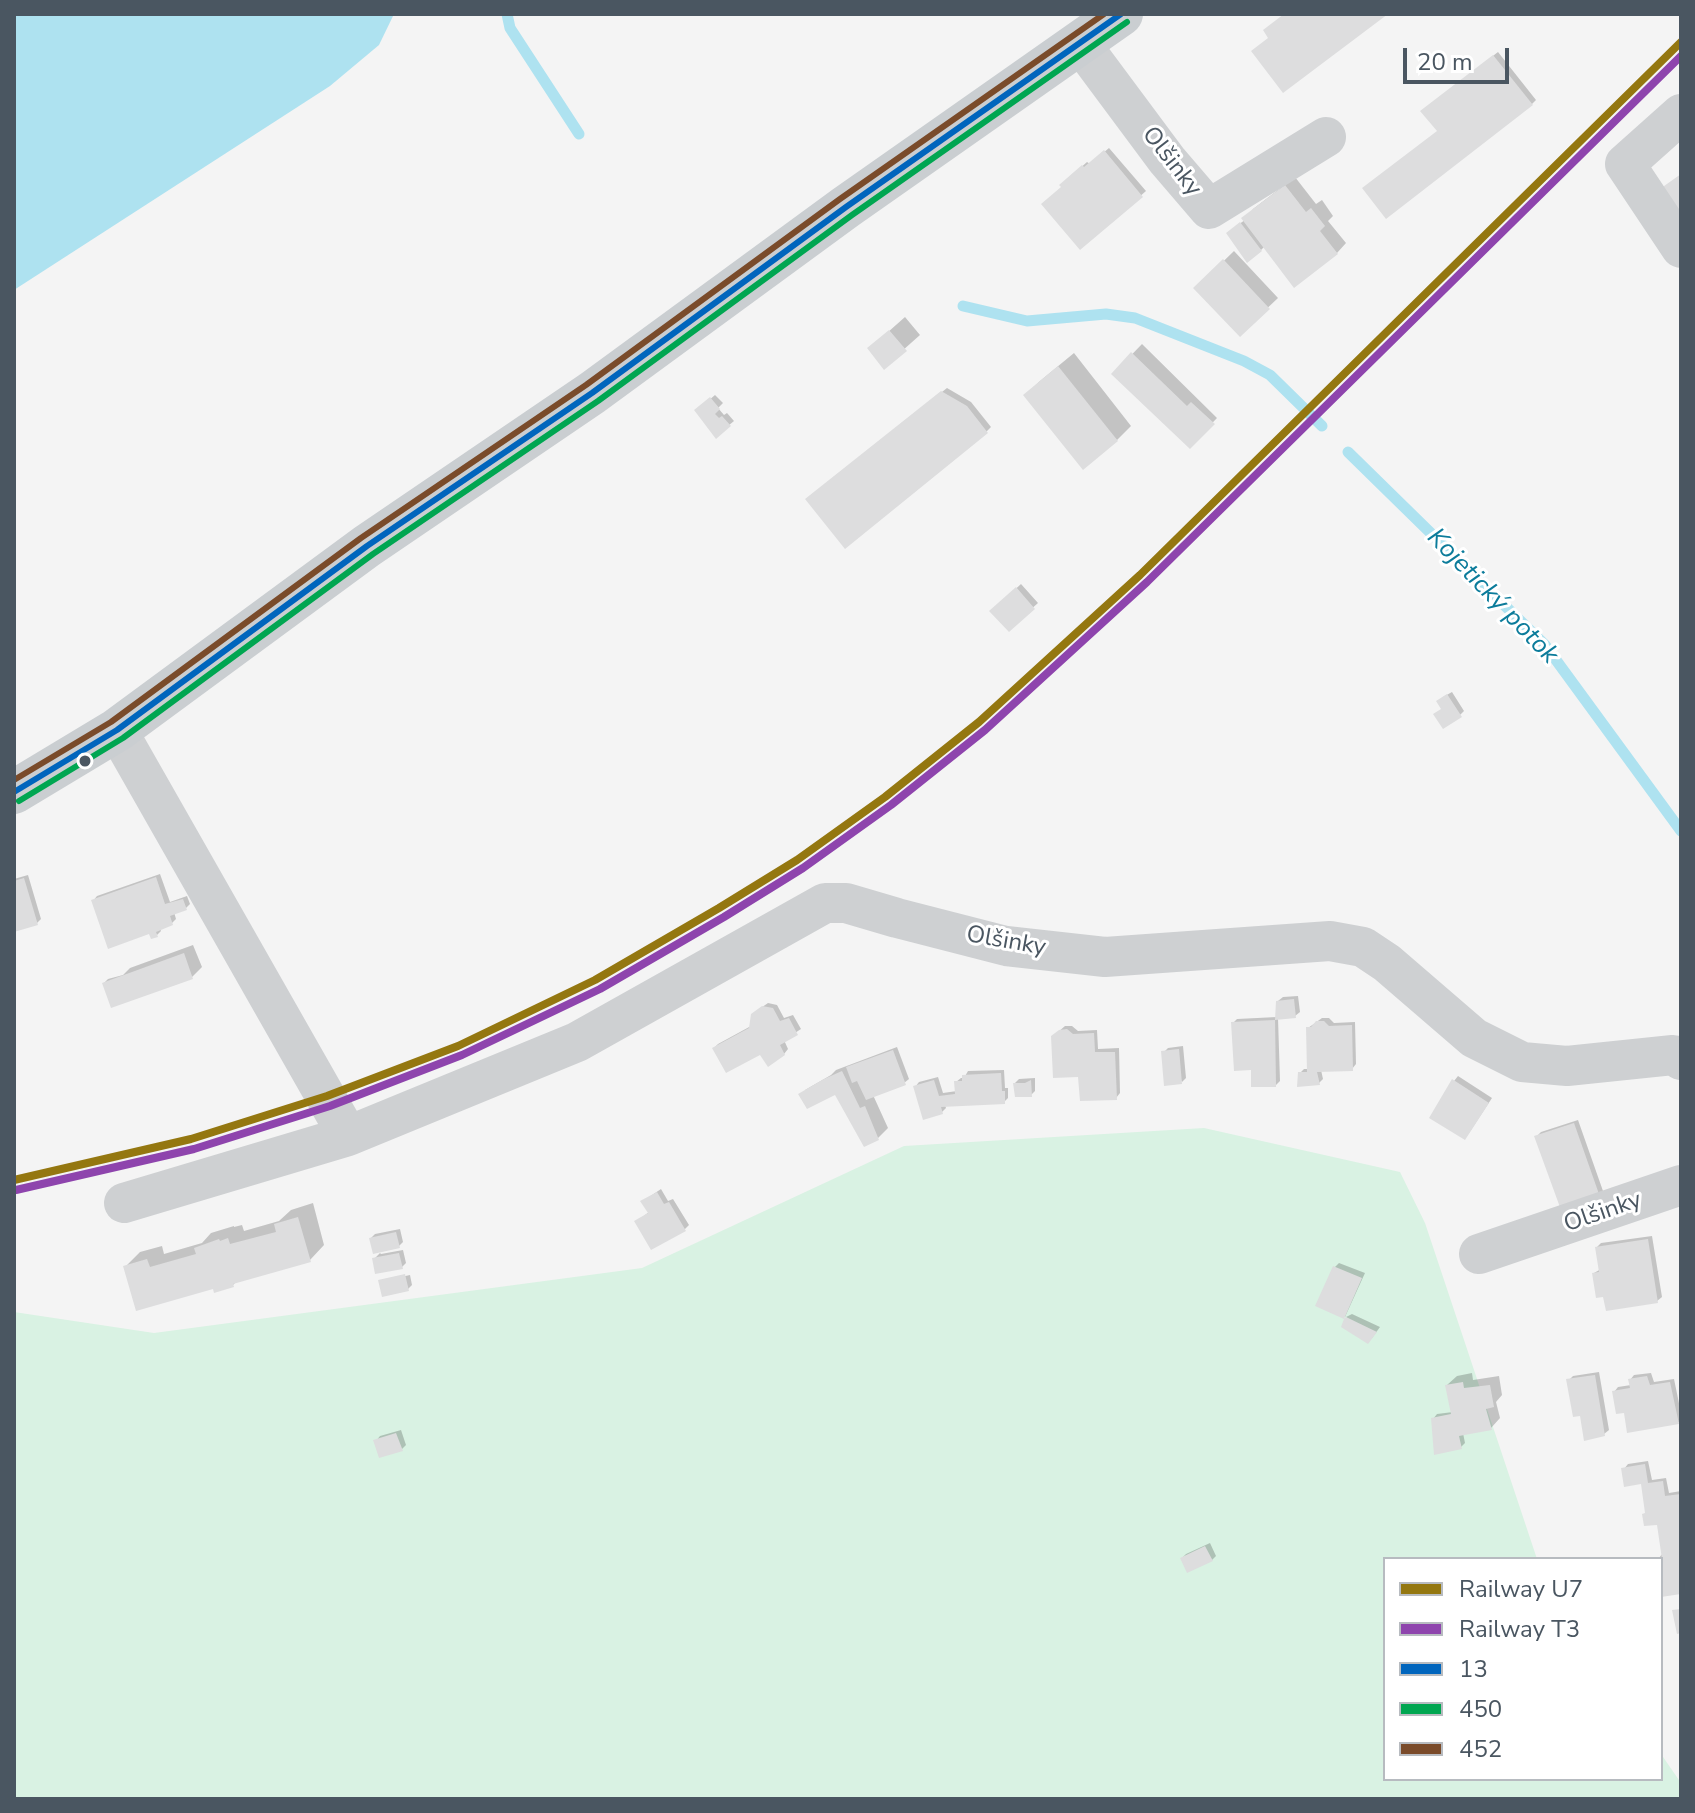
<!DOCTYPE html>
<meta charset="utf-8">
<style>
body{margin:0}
#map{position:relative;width:1695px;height:1813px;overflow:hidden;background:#f4f4f4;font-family:"Nunito Sans",sans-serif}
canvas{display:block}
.frame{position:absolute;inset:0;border:16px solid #4a5661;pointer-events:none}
.legend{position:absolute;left:1383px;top:1557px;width:280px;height:224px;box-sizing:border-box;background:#fff;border:2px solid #b7bbc0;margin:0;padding:10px 14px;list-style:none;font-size:24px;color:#4a5661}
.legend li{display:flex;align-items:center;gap:16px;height:40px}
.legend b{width:40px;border:2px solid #b7bbc0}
.scale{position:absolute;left:1403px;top:48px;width:106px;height:36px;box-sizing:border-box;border:4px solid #4a5661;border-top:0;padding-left:10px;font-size:24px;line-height:28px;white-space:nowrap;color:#4a5661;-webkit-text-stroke:6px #fff;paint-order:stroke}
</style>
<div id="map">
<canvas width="1695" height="1813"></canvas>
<div class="frame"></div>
<ul class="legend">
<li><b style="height:10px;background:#947710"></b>Railway U7</li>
<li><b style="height:10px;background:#8e44ad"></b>Railway T3</li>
<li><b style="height:10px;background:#0065bd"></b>13</li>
<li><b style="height:10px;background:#00a651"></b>450</li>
<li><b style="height:10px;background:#7a4b2a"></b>452</li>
</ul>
<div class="scale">20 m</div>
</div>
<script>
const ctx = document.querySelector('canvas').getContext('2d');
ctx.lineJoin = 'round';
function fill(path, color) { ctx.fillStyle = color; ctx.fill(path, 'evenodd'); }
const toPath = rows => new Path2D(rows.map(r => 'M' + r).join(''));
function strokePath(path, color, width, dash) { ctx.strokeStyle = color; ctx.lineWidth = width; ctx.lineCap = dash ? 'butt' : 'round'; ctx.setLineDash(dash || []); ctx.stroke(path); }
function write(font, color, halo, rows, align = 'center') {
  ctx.font = font + ' "Nunito Sans",sans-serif'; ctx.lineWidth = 6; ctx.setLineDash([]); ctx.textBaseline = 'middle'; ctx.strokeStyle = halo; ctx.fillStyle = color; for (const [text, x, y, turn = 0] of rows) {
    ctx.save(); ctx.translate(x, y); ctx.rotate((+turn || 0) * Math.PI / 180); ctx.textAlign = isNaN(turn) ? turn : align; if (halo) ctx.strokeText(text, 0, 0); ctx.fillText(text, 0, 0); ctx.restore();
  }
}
const green = toPath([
 [1204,1128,1400,1172,1425,1223,1537,1559,1385,1559,1385,1779,1661,1779,1661,1754,1681,1783,1681,1799,14,1799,14,1312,154,1333,642,1268,904,1146]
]);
const water = toPath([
 [14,14,394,14,379,45,330,86,14,290]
]);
const shadow = toPath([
 [1498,52,1536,100,1532,104,1439,131,1427,107],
 [1109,148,1146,191,1081,248,1064,187,1066,181,1087,162,1090,164],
 [1295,177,1316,204,1322,200,1333,216,1328,221,1346,243,1337,253,1265,246,1261,250,1232,229,1245,220,1253,209],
 [1234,251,1278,298,1240,334,1196,288],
 [905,317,920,335,884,367,870,348],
 [1142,344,1217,418,1190,446,1113,374],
 [1074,353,1131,426,1117,440,1025,395,1040,381],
 [947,388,971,402,991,427,986,432,811,496],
 [715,395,723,403,718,408,724,415,727,413,734,421,716,436,701,407],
 [1021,584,1038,603,1009,629,992,611],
 [1452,692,1464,711,1460,715,1443,708,1443,697],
 [160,874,170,902,187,896,190,904,186,908,174,912,176,919,172,923,160,928,161,931,157,935,93,901,97,896],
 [28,875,41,919,37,923,14,930,14,879],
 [193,945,202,967,192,977,112,1006,104,983,108,979,123,975,130,968],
 [1298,996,1300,1012,1295,1016,1278,1018,1280,1081,1276,1085,1253,1067,1233,1023,1237,1019,1277,1017,1278,1001,1283,997],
 [768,1003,777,1005,784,1018,793,1015,801,1029,784,1040,788,1049,784,1054,714,1048,718,1044,751,1026,758,1010],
 [1322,1018,1329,1018,1334,1023,1355,1022,1356,1064,1352,1069,1321,1070,1323,1079,1319,1083,1300,1073,1304,1069,1309,1069,1308,1028],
 [1065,1026,1072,1026,1078,1031,1097,1030,1098,1049,1119,1048,1120,1093,1116,1098,1080,1075,1058,1032],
 [1183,1046,1186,1078,1182,1082,1164,1052,1168,1048],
 [897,1047,909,1079,904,1083,873,1095,888,1128,878,1138,864,1144,835,1093,805,1090,831,1075,836,1070],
 [1004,1070,1005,1088,1008,1088,1008,1098,1004,1102,945,1105,946,1108,942,1112,915,1087,919,1082,938,1077,943,1093,957,1091,956,1082,961,1078,964,1078,968,1071],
 [1458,1076,1492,1098,1469,1133,1454,1081],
 [1035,1078,1035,1091,1031,1095,1015,1083,1019,1079],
 [1578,1120,1603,1191,1599,1195,1537,1136,1541,1132],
 [661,1189,668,1201,673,1199,689,1225,685,1229,637,1221,649,1212,643,1201],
 [313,1203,324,1245,310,1260,238,1280,233,1285,214,1287,125,1267,140,1252,162,1246,164,1254,202,1243,211,1233,234,1226,234,1227,242,1225,244,1231,279,1221,291,1210],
 [400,1229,403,1242,399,1246,371,1238,375,1234],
 [1652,1236,1662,1297,1657,1301,1605,1295,1594,1273,1601,1269,1597,1247,1601,1243],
 [403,1250,406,1263,402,1267,374,1259,380,1253,381,1254],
 [1339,1263,1365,1273,1345,1317,1318,1305,1335,1267],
 [410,1275,412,1285,408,1289,380,1281,383,1279,383,1281],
 [1352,1314,1380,1327,1372,1338,1346,1317],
 [1599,1372,1609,1430,1604,1434,1582,1414,1569,1380,1573,1376],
 [1472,1373,1473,1380,1499,1376,1502,1395,1496,1402,1500,1418,1491,1428,1463,1433,1465,1443,1461,1447,1433,1419,1437,1414,1453,1412,1447,1385,1457,1376],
 [1651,1373,1654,1382,1674,1379,1681,1413,1681,1419,1678,1423,1625,1411,1614,1392,1618,1387,1631,1385,1630,1380,1634,1375],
 [401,1430,406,1445,402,1449,376,1441,380,1436],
 [1648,1461,1652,1480,1666,1478,1669,1493,1681,1491,1681,1592,1661,1595,1661,1559,1658,1559,1663,1553,1658,1523,1647,1512,1642,1482,1624,1469,1628,1464],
 [1210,1543,1216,1556,1212,1560,1182,1558,1186,1554]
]);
const stream = toPath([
 [507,14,510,28,579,134],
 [963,306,1027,321,1106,314,1135,318,1244,361,1270,375,1322,426],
 [1348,452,1545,645,1681,831]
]);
const building = toPath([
 [1284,14,1388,14,1283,93,1251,51,1268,38,1263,30],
 [1493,55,1533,105,1386,219,1362,188,1437,131,1420,111],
 [1104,150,1143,197,1080,250,1041,204,1061,187,1059,185,1082,165,1084,167],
 [1681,174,1681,225,1657,191],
 [1285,185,1306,212,1311,208,1325,226,1320,231,1338,254,1294,288,1241,218],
 [1240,222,1262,251,1247,263,1226,233],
 [1223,259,1270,309,1240,337,1193,288],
 [889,330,907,351,884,370,867,348],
 [1131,352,1187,406,1191,402,1215,424,1190,449,1111,374],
 [1058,366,1118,441,1083,470,1023,395],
 [941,391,967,406,988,433,845,549,805,499],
 [710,397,720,409,715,414,719,418,722,416,731,426,716,439,694,410],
 [1016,587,1035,609,1009,632,989,611],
 [1447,694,1462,717,1443,729,1433,714,1441,709,1436,701],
 [156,877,165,904,183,899,187,910,170,916,173,925,156,932,158,937,151,939,149,934,108,949,91,900],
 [24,878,38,925,14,932,14,881],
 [184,953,193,979,111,1008,102,983],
 [1294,999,1296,1018,1275,1020,1276,1001],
 [762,1006,773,1008,780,1021,789,1018,798,1035,780,1045,785,1055,768,1067,760,1055,726,1073,712,1048,749,1028,751,1014],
 [1275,1020,1276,1087,1251,1087,1251,1070,1234,1071,1231,1022],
 [1316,1021,1324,1021,1329,1026,1352,1025,1353,1071,1317,1072,1320,1085,1297,1087,1298,1072,1307,1072,1306,1027,1311,1027],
 [1067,1029,1073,1034,1094,1033,1095,1052,1115,1052,1117,1100,1080,1101,1078,1077,1053,1078,1051,1036,1059,1030],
 [1179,1049,1182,1084,1164,1086,1161,1051],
 [893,1050,906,1085,866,1100,857,1081,852,1083,846,1067],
 [842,1071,860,1108,865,1106,879,1140,864,1147,835,1095,807,1109,798,1094,824,1079],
 [1001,1073,1002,1091,1005,1091,1005,1104,941,1107,943,1114,923,1120,913,1086,934,1080,939,1096,955,1094,954,1081,962,1081,962,1075],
 [1452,1079,1489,1103,1465,1140,1429,1118],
 [1031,1080,1032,1097,1015,1097,1013,1083,1025,1083],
 [1574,1123,1600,1197,1561,1210,1534,1136],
 [657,1192,664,1204,669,1202,686,1231,651,1250,634,1221,648,1213,640,1201],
 [298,1217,311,1262,233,1284,234,1287,214,1293,213,1289,136,1311,123,1266,147,1259,150,1267,196,1254,194,1248,219,1239,220,1241,228,1238,230,1244,276,1232,274,1224],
 [396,1232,400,1248,373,1254,369,1238],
 [1648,1239,1658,1303,1606,1311,1603,1297,1596,1298,1592,1273,1599,1272,1595,1247],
 [399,1253,403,1269,375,1274,372,1258],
 [1333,1266,1362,1278,1344,1319,1346,1317,1377,1332,1368,1344,1341,1327,1344,1319,1315,1306],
 [405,1274,409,1291,382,1297,378,1280],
 [1595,1375,1605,1436,1584,1441,1580,1416,1573,1417,1566,1379],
 [1647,1376,1650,1385,1670,1382,1679,1424,1627,1433,1624,1413,1616,1414,1612,1391,1630,1388,1628,1379],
 [1463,1382,1464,1388,1490,1385,1494,1407,1486,1409,1492,1430,1459,1436,1462,1449,1434,1455,1431,1418,1451,1414,1445,1385],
 [396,1433,403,1451,379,1458,373,1440],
 [1645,1464,1648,1483,1663,1481,1665,1496,1681,1494,1681,1594,1661,1597,1662,1559,1657,1525,1644,1526,1642,1514,1645,1513,1641,1484,1624,1487,1621,1468],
 [1205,1546,1213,1561,1187,1573,1180,1558],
 [1681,1609,1681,1633,1677,1634,1672,1610]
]);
const minor = toPath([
 [1080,43,1167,160,1209,209,1326,137],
 [1681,114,1625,164,1681,248],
 [117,730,348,1136],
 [124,1203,348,1136,577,1042,825,903,846,903,897,918,1006,946,1105,957,1330,941,1363,947,1387,963,1474,1038,1522,1062,1567,1066,1673,1055,1681,1060],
 [1479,1254,1681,1185]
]);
const major = toPath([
 [14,792,117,730,367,546,592,393,846,207,1121,14]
]);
const bus1 = toPath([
 [14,792,117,730,367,546,592,393,846,207,1121,14]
]);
const bus2 = toPath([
 [19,801,123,738,373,554,598,401,852,215,1127,22]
]);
const bus3 = toPath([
 [14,780,111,722,361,538,586,385,840,199,1104,14]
]);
const rail1 = toPath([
 [14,1180,191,1139,327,1096,458,1046,595,980,719,908,797,860,885,797,979,722,1140,575,1681,42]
]);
const rail2 = toPath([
 [16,1190,194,1149,330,1106,462,1055,600,989,724,917,803,868,891,805,985,730,1147,582,1681,56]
]);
const markers = [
 [85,761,7,"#4a5661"]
];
const streetNames = [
 ["Olšinky",1171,162,52],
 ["Olšinky",1006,942,10],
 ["Olšinky",1603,1213,-19]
];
const waterNames = [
 ["Kojetický potok",1492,597,46]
];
fill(green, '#d9f2e3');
fill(water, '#aee2f0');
fill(shadow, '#0003');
strokePath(stream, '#aee2f0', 11);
fill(building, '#ddddde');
strokePath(minor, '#ced0d2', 40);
strokePath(major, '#caced1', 44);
strokePath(bus1, '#0065bd', 6);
strokePath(bus2, '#00a651', 6);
strokePath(bus3, '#7a4b2a', 6);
strokePath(rail1, '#947710', 8);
strokePath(rail2, '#8e44ad', 8);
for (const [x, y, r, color] of markers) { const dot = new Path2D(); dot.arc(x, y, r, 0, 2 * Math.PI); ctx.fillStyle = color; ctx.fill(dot); strokePath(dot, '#fff', 3); }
write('24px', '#4a5661', '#fff', streetNames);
write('italic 26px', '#0c7c9b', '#fff', waterNames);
</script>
